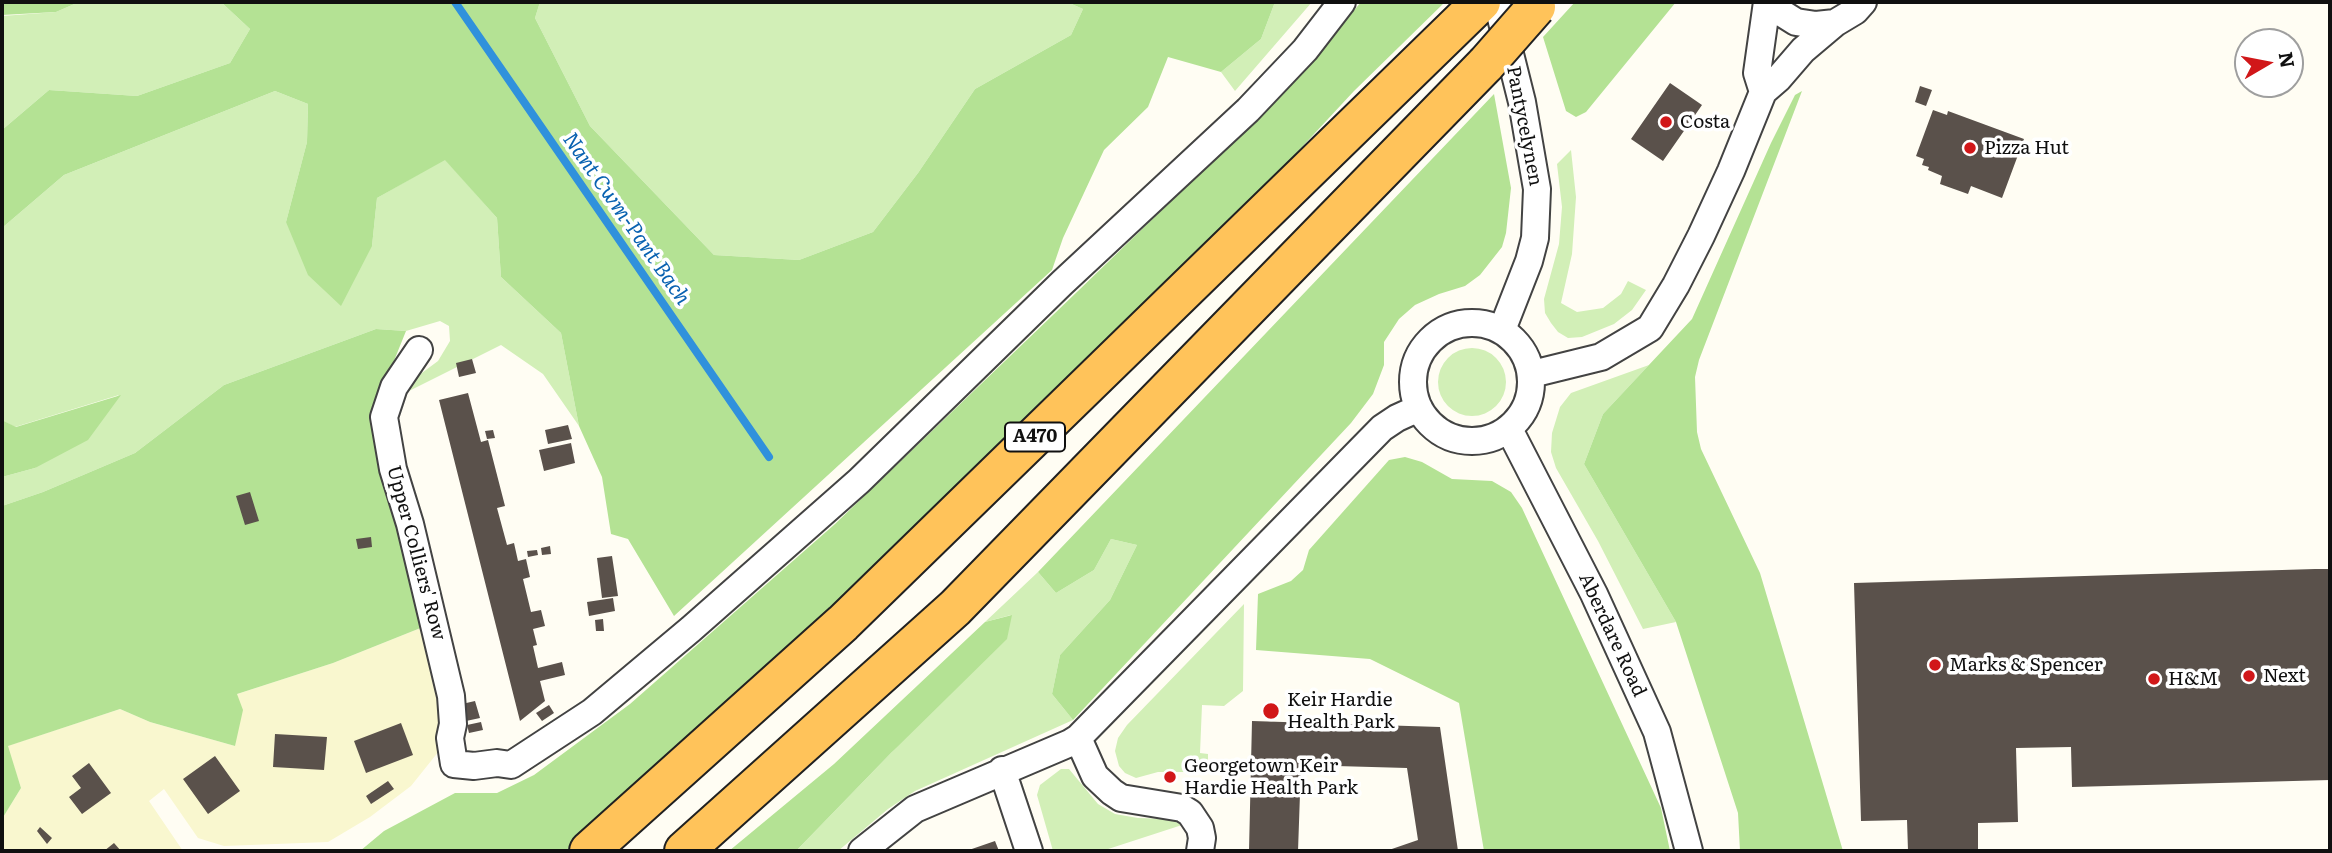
<!DOCTYPE html>
<style>
body{margin:0}
#map{position:relative;width:2332px;height:853px;overflow:hidden;background:#fffdf3;font-family:Literata,serif}
canvas{display:block}
.frame{position:absolute;inset:0;border:4px solid #101010;pointer-events:none}
.north{position:absolute;left:2234px;top:28px;width:70px;height:70px;box-sizing:border-box;background:#fff;border:2px solid #9f9f9f;border-radius:50%;rotate:80deg;font-size:19px;font-weight:700;line-height:28px;text-align:center;color:#101010}
.north::after{content:'';display:block;margin:auto;width:24px;height:32px;background:#d11719;clip-path:polygon(50% 0,100% 100%,50% 72%,0 100%)}
</style>
<div id="map">
<canvas width="2332" height="853"></canvas>
<div class="frame"></div>
<div class="north">N</div>
</div>
<script>
const ctx = document.querySelector('canvas').getContext('2d');
ctx.lineJoin = 'round';
function fill(path, color) { ctx.fillStyle = color; ctx.fill(path, 'evenodd'); }
const toPath = rows => new Path2D(rows.map(r => 'M' + r).join(''));
function strokePath(path, color, width, dash) { ctx.strokeStyle = color; ctx.lineWidth = width; ctx.lineCap = dash ? 'butt' : 'round'; ctx.setLineDash(dash || []); ctx.stroke(path); }
function write(font, color, halo, rows, align = 'center') {
  ctx.font = font + ' Literata,serif'; ctx.lineWidth = 7; ctx.setLineDash([]); ctx.textBaseline = 'middle'; ctx.strokeStyle = halo; ctx.fillStyle = color; for (const [text, x, y, turn = 0] of rows) {
    ctx.save(); ctx.translate(x, y); ctx.rotate((+turn || 0) * Math.PI / 180); ctx.textAlign = isNaN(turn) ? turn : align; if (halo) ctx.strokeText(text, 0, 0); ctx.fillText(text, 0, 0); ctx.restore();
  }
}
const farmland = toPath([
 [428,625,445,684,439,751,411,786,370,817,328,842,224,846,198,838,164,789,149,801,183,851,2,851,2,819,21,788,7,746,120,709,150,722,235,746,237,694,333,663]
]);
const green = toPath([
 [79,2,221,2,250,29,230,63,137,96,49,90,2,130,2,16,56,12],
 [540,2,1067,2,1083,9,1071,35,975,89,918,173,873,232,799,260,714,255,590,126,535,18],
 [1275,2,1312,2,1235,91,1221,72,1261,39],
 [275,91,308,104,307,142,286,222,372,246,377,198,445,159,497,218,501,277,561,333,579,426,543,374,501,345,403,394,407,384,438,361,450,341,449,326,440,321,406,331,376,329,224,385,135,453,43,492,2,506,2,477,35,468,119,395,15,427,2,420,2,228,64,175],
 [1571,150,1576,197,1572,254,1561,303,1577,312,1603,308,1621,294,1628,281,1646,290,1632,310,1614,324,1582,337,1568,338,1558,332,1551,323,1545,313,1544,299,1559,244,1562,207,1557,164],
 '1438 382a34 34 0 1 1 68 0a34 34 0 1 1-68 0Z',
 [1649,365,1603,414,1584,464,1676,622,1643,629,1598,541,1556,468,1551,452,1552,433,1560,407,1571,393],
 [1111,539,1137,545,1110,600,1060,655,1052,694,1073,720,915,791,888,809,838,851,796,851,892,752,1011,615,985,622,1038,572,1056,593,1094,570],
 [1244,604,1243,691,1224,706,1202,705,1200,753,1208,754,1208,772,1158,772,1136,778,1125,773,1119,766,1115,751,1118,738,1127,725],
 [1061,769,1069,769,1098,804,1115,814,1138,818,1171,819,1182,825,1102,851,1053,851,1037,795,1040,785]
]);
const forest = toPath([
 [2,2,79,2,56,12,2,15],
 [221,2,540,2,535,18,590,126,714,255,799,260,873,232,918,173,975,89,1071,35,1083,9,1067,2,1275,2,1261,39,1221,72,1168,57,1148,107,1104,150,1063,238,1052,270,674,616,628,539,611,534,602,477,579,426,561,333,501,277,497,218,445,160,377,198,372,246,341,306,308,275,286,222,307,142,308,104,275,91,64,175,2,228,2,130,49,90,137,96,230,63,250,29],
 [1361,2,1445,2,1354,91,1143,318,844,609,573,845,565,851,360,851,384,831,455,793,497,793,534,775,630,704,835,524,1078,291,1281,95,1308,66],
 [1575,2,1676,2,1586,112,1576,117,1566,111,1543,37],
 [1802,91,1699,360,1695,377,1697,432,1701,449,1760,573,1843,851,1740,851,1738,813,1676,622,1584,464,1603,414,1692,319,1771,143,1795,95],
 [1494,94,1511,188,1506,233,1502,247,1480,275,1465,286,1439,294,1415,305,1399,319,1384,342,1384,365,1373,394,1351,423,1073,720,1052,694,1060,655,1110,600,1137,545,1111,539,1094,570,1056,593,1038,572],
 [376,329,406,331,381,393,428,625,333,663,237,694,243,710,235,746,150,722,120,709,8,746,21,788,2,819,2,506,43,492,135,453,224,385],
 [121,395,88,440,35,468,2,477,2,420,16,427],
 [1405,457,1422,462,1452,479,1492,481,1511,492,1522,508,1661,808,1670,851,1484,851,1459,703,1370,659,1256,650,1258,594,1291,581,1303,570,1309,550,1389,460],
 [1012,615,1007,639,892,752,796,851,729,851,834,764,985,622]
]);
const stream = toPath([
 [455,2,769,457]
]);
const building = toPath([
 [1670,83,1702,105,1663,161,1631,139],
 [1920,86,1932,90,1926,106,1915,102],
 [1933,110,1947,115,1948,111,2024,139,2002,198,1971,186,1968,194,1940,184,1942,176,1928,170,1929,167,1922,165,1924,159,1916,156],
 [472,359,476,373,459,377,456,363],
 [468,393,481,442,488,440,505,506,497,508,507,545,514,543,518,561,526,559,530,577,523,579,531,612,541,610,545,626,533,629,537,645,533,646,538,668,562,662,565,675,540,681,545,701,520,721,439,400],
 [568,425,572,439,548,444,545,430],
 [493,430,495,438,487,439,485,431],
 [571,443,575,463,544,471,539,450],
 [250,492,259,521,245,525,236,496],
 [371,537,372,547,358,549,356,539],
 [550,546,551,554,542,555,541,548],
 [537,550,538,555,528,557,527,551],
 [612,556,618,596,602,598,597,558],
 [2315,569,2330,569,2330,780,2072,787,2071,747,2016,748,2018,822,1978,823,1978,851,1908,851,1907,820,1861,821,1854,583],
 [613,598,615,611,589,616,587,602],
 [603,619,604,631,596,631,595,620],
 [475,701,480,718,466,721,462,704],
 [549,705,554,713,542,721,536,713],
 [1252,721,1440,727,1458,851,1386,851,1418,840,1407,768,1301,765,1298,851,1249,851],
 [481,722,483,730,469,733,467,725],
 [401,723,413,755,366,773,354,741],
 [275,734,327,737,324,770,273,767],
 [215,756,240,791,208,814,183,779],
 [89,763,111,793,82,814,69,797,81,788,72,776],
 [388,781,394,789,371,804,366,796],
 [40,827,52,838,47,844,37,831],
 [995,841,999,851,966,851],
 [114,843,121,851,104,851]
]);
const minor = toPath([
 [1497,2,1522,102,1537,189,1535,238,1529,261,1502,330],
 [1771,2,1780,12,1796,22,1816,25,1835,23],
 [1763,92,1757,73,1767,2],
 '1413 382a59 59 0 1 1 118 0a59 59 0 1 1-118 0Z',
 [419,350,394,387,384,417,393,469,410,524,451,696,453,724,450,738,454,764,474,766,497,763,511,765,592,712,691,629,859,481,1062,283,1248,110,1305,50,1342,2],
 [1532,374,1601,357,1650,328,1676,285,1701,236,1731,171,1763,92,1778,79,1803,50,1835,23,1855,11,1863,2],
 [1509,429,1594,594,1657,732,1689,851],
 [1078,738,1095,776,1112,792,1121,798,1182,808,1190,813,1200,828,1202,838,1200,851],
 [1002,770,1029,851],
 [862,851,915,809,1070,743,1078,738,1382,428,1397,418,1419,408]
]);
const trunk = toPath([
 [589,851,843,623,1481,2],
 [684,851,955,608,1486,64]
]);
const trunkBridge = toPath([
 [1486,64,1536,7]
]);
const markers = [
 [1666,122,7,"#d11719"],
 [1970,148,7,"#d11719"],
 [1935,665,7,"#d11719"],
 [2249,676,7,"#d11719"],
 [2154,679,7,"#d11719"],
 [1271,711,9,"#d11719"],
 [1170,777,7,"#d11719"]
];
const shields = [
 [1035,437,60]
];
const shieldNames = [
 ["A470",1035,437]
];
const poiNames = [
 ["Costa",1680,122],
 ["Pizza Hut",1984,148],
 ["Marks & Spencer",1949,665],
 ["Next",2263,676],
 ["H&M",2168,679],
 ["Keir Hardie",1287,700],
 ["Health Park",1287,722],
 ["Georgetown Keir",1184,766],
 ["Hardie Health Park",1184,788]
];
const streetNames = [
 ["Pantycelynen",1524,126,79],
 ["Upper Colliers' Row",416,553,75],
 ["Aberdare Road",1612,635,65]
];
const waterNames = [
 ["Nant Cwm-Pant Bach",626,219,55]
];
fill(farmland, '#f9f7cf');
fill(green, '#d2efb7');
fill(forest, '#b4e294');
strokePath(stream, '#3091dc', 8);
fill(building, '#5a514b');
strokePath(minor, '#434343', 30);
strokePath(trunk, '#212121', 42);
strokePath(minor, '#fff', 26);
strokePath(trunk, '#ffc35a', 38);
strokePath(trunkBridge, '#212121', 42, []);
strokePath(trunkBridge, '#ffc35a', 38);
for (const [x, y, r, color] of markers) { const dot = new Path2D(); dot.arc(x, y, r, 0, 2 * Math.PI); ctx.fillStyle = color; ctx.fill(dot); strokePath(dot, '#fff', 2.5); }
for (const [x, y, w] of shields) { const box = new Path2D(); box.roundRect(x - w / 2, y - 14.5, w, 29, 5); ctx.fillStyle = '#fff'; ctx.fill(box); strokePath(box, '#101010', 2); }
write('bold 18px', '#101010', null, shieldNames);
write('19px', '#101010', '#fff', poiNames, 'left');
write('19px', '#101010', '#fff', streetNames);
write('italic 21px', '#0962b1', '#fff', waterNames);
</script>
